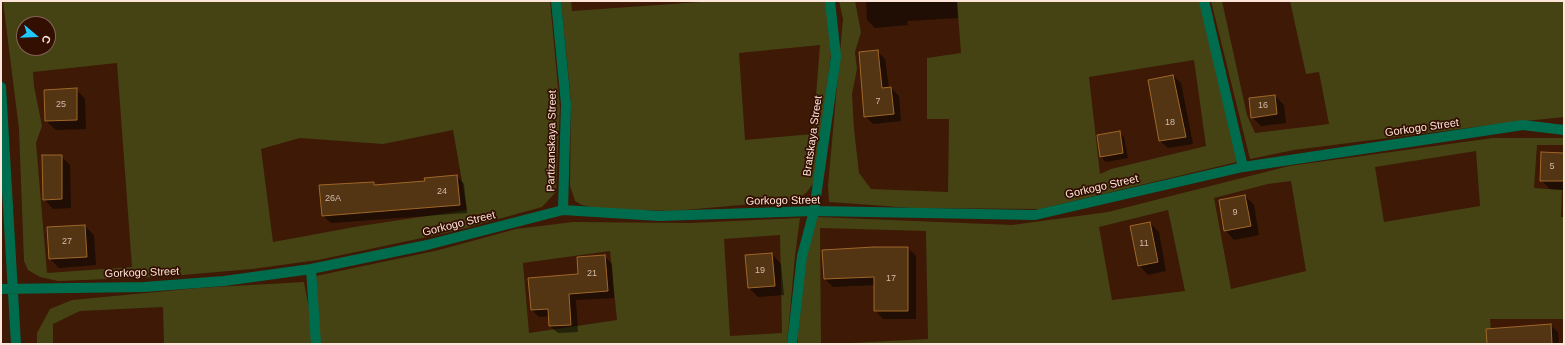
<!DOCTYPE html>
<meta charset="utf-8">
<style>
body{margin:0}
#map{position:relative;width:1565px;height:345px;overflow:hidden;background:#3d1906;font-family:Arial,sans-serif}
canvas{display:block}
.frame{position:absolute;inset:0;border:2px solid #fee5da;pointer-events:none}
.north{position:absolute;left:16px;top:16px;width:40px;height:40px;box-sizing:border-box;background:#320f00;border:1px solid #846557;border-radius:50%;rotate:109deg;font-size:11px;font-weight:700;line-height:16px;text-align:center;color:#fee5da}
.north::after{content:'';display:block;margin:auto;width:14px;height:18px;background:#20c9fd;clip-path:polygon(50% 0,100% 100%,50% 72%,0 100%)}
</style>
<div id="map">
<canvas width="1565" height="345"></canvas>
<div class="frame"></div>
<div class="north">С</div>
</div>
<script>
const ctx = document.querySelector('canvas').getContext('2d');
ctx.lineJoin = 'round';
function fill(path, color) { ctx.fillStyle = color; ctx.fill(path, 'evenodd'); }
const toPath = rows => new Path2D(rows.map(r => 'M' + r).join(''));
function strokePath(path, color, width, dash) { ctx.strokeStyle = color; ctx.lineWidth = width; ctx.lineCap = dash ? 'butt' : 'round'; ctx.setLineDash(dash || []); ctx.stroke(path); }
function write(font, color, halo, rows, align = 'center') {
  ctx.font = font + ' Arial,sans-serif'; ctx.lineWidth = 3.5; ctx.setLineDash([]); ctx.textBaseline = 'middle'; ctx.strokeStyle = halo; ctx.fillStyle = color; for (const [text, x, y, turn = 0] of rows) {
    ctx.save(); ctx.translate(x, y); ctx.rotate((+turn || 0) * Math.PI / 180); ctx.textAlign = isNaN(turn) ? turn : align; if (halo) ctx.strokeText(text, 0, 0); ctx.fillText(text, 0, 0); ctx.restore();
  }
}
const green = toPath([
 [3,1,550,1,560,109,556,192,542,207,455,231,318,260,252,269,160,277,58,281,40,277,28,270,24,261,19,129],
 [24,24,48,24,48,48,24,48],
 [117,63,132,267,47,273,36,143,42,126,34,86,33,72],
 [453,130,467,210,360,226,273,242,261,149,300,138,383,144],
 [561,1,571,1,572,11,715,1,827,1,831,52,816,180,806,193,796,200,674,211,601,209,582,205,575,201,570,186,571,101],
 [820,45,813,134,745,140,739,53],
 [839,1,855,1,861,32,855,52,857,69,852,94,854,129,859,173,871,189,948,192,949,119,927,119,927,58,961,53,957,1,1200,1,1237,162,1040,209,913,208,829,202,828,186,843,19],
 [1194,60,1206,146,1111,169,1100,174,1089,77],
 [1211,1,1222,1,1247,115,1255,133,1329,124,1319,72,1306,74,1290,1,1564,1,1564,117,1506,123,1294,150,1250,159],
 [1493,138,1564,138,1564,145,1537,145,1534,188,1562,190,1561,217,1564,217,1564,319,1490,319,1492,344,831,344,928,339,926,231,820,228,821,344,798,344,798,333,807,251,817,217,1012,225,1108,212,1289,166],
 [1476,151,1480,206,1384,222,1375,167],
 [1291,181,1306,271,1231,289,1214,198,1268,184],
 [1168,210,1185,291,1112,300,1099,227],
 [800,218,795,256,787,344,320,344,316,276,439,250,516,229,573,222,690,223],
 [780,235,782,333,730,336,724,239],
 [610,251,617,320,529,333,523,263],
 [304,282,310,314,312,344,164,344,163,307,80,311,53,324,53,344,37,344,37,333,50,309,72,300,198,288]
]);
const shadow = toPath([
 [866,1,957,1,958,18,907,21,908,25,875,28,867,20],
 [877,51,885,59,889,88,891,88,899,96,901,121,873,124,865,116],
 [1173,76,1181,83,1193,144,1168,148,1160,141],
 [76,89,85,99,86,129,56,130,46,121],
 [1275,96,1284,105,1286,123,1261,126,1252,117],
 [1119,132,1124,137,1128,158,1106,162,1101,157],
 [1564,154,1564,190,1550,189,1541,180],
 [61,156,70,165,71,208,53,209,44,199],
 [457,176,464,184,467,213,331,223,323,216,373,183,376,186,426,182],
 [1245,196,1254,205,1259,235,1234,240,1225,230],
 [1150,223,1159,232,1166,271,1148,275,1139,265],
 [85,226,94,235,96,265,59,268,50,259],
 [908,248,916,256,916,319,883,319,875,310,875,285,833,287,825,279],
 [772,254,781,264,784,295,758,297,749,288],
 [604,256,612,264,614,298,576,300,578,332,558,333,550,326,550,316,539,317,532,310],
 [1550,325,1558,332,1559,344,1515,344]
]);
const building = toPath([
 [878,50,882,88,891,87,894,114,864,117,859,52,878,50],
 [1173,75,1186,137,1159,141,1148,80,1173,75],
 [77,88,77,120,45,121,44,90,77,88],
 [1275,95,1277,114,1251,118,1249,98,1275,95],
 [1120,131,1123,153,1100,157,1097,135,1120,131],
 [1541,152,1564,153,1564,181,1540,181,1541,152],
 [42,155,62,155,62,199,43,200,42,155],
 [457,175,460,205,322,216,319,185,374,182,374,185,425,181,424,178,457,175],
 [1245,195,1251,226,1224,231,1219,200,1245,195],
 [1150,222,1158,262,1138,266,1130,226,1150,222],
 [85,225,87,257,49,259,47,227,85,225],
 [874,247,908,247,908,311,874,311,874,277,824,279,822,250,874,247],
 [772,253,775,286,748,288,745,255,772,253],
 [605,255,608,291,569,294,571,325,549,326,548,309,531,310,528,278,578,274,577,257,605,255],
 [1551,324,1552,344,1487,344,1486,329,1551,324]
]);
const minor = toPath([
 [556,1,566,104,563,210],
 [1204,1,1243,167],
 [1,87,16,344],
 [311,269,316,344],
 [1,289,144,287,224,281,311,269,427,245,563,210,659,216,814,211,1035,215,1243,167,1523,125,1564,130],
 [792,344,802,256,814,211,836,56,830,1]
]);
const numberNames = [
 ["7",878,102],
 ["25",61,105],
 ["16",1263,106],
 ["18",1170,123],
 ["5",1552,167],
 ["24",442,192],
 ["26А",333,199],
 ["9",1235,213],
 ["27",67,242],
 ["11",1144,244],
 ["19",760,271],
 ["21",592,274],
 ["17",891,279]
];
const streetNames = [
 ["Gorkogo Street",1422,128,-8],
 ["Bratskaya Street",813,136,-82],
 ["Partizanskaya Street",552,141,-89],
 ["Gorkogo Street",1102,187,-13],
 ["Gorkogo Street",783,201,-1],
 ["Gorkogo Street",459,224,-14],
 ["Gorkogo Street",142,273,-2]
];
fill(green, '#454314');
fill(shadow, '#0007');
fill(building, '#533514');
strokePath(building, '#9f6728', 1);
strokePath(minor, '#006c4e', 10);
write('9px', '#d3b9a8', null, numberNames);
write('11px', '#fee5da', '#320f00', streetNames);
</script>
